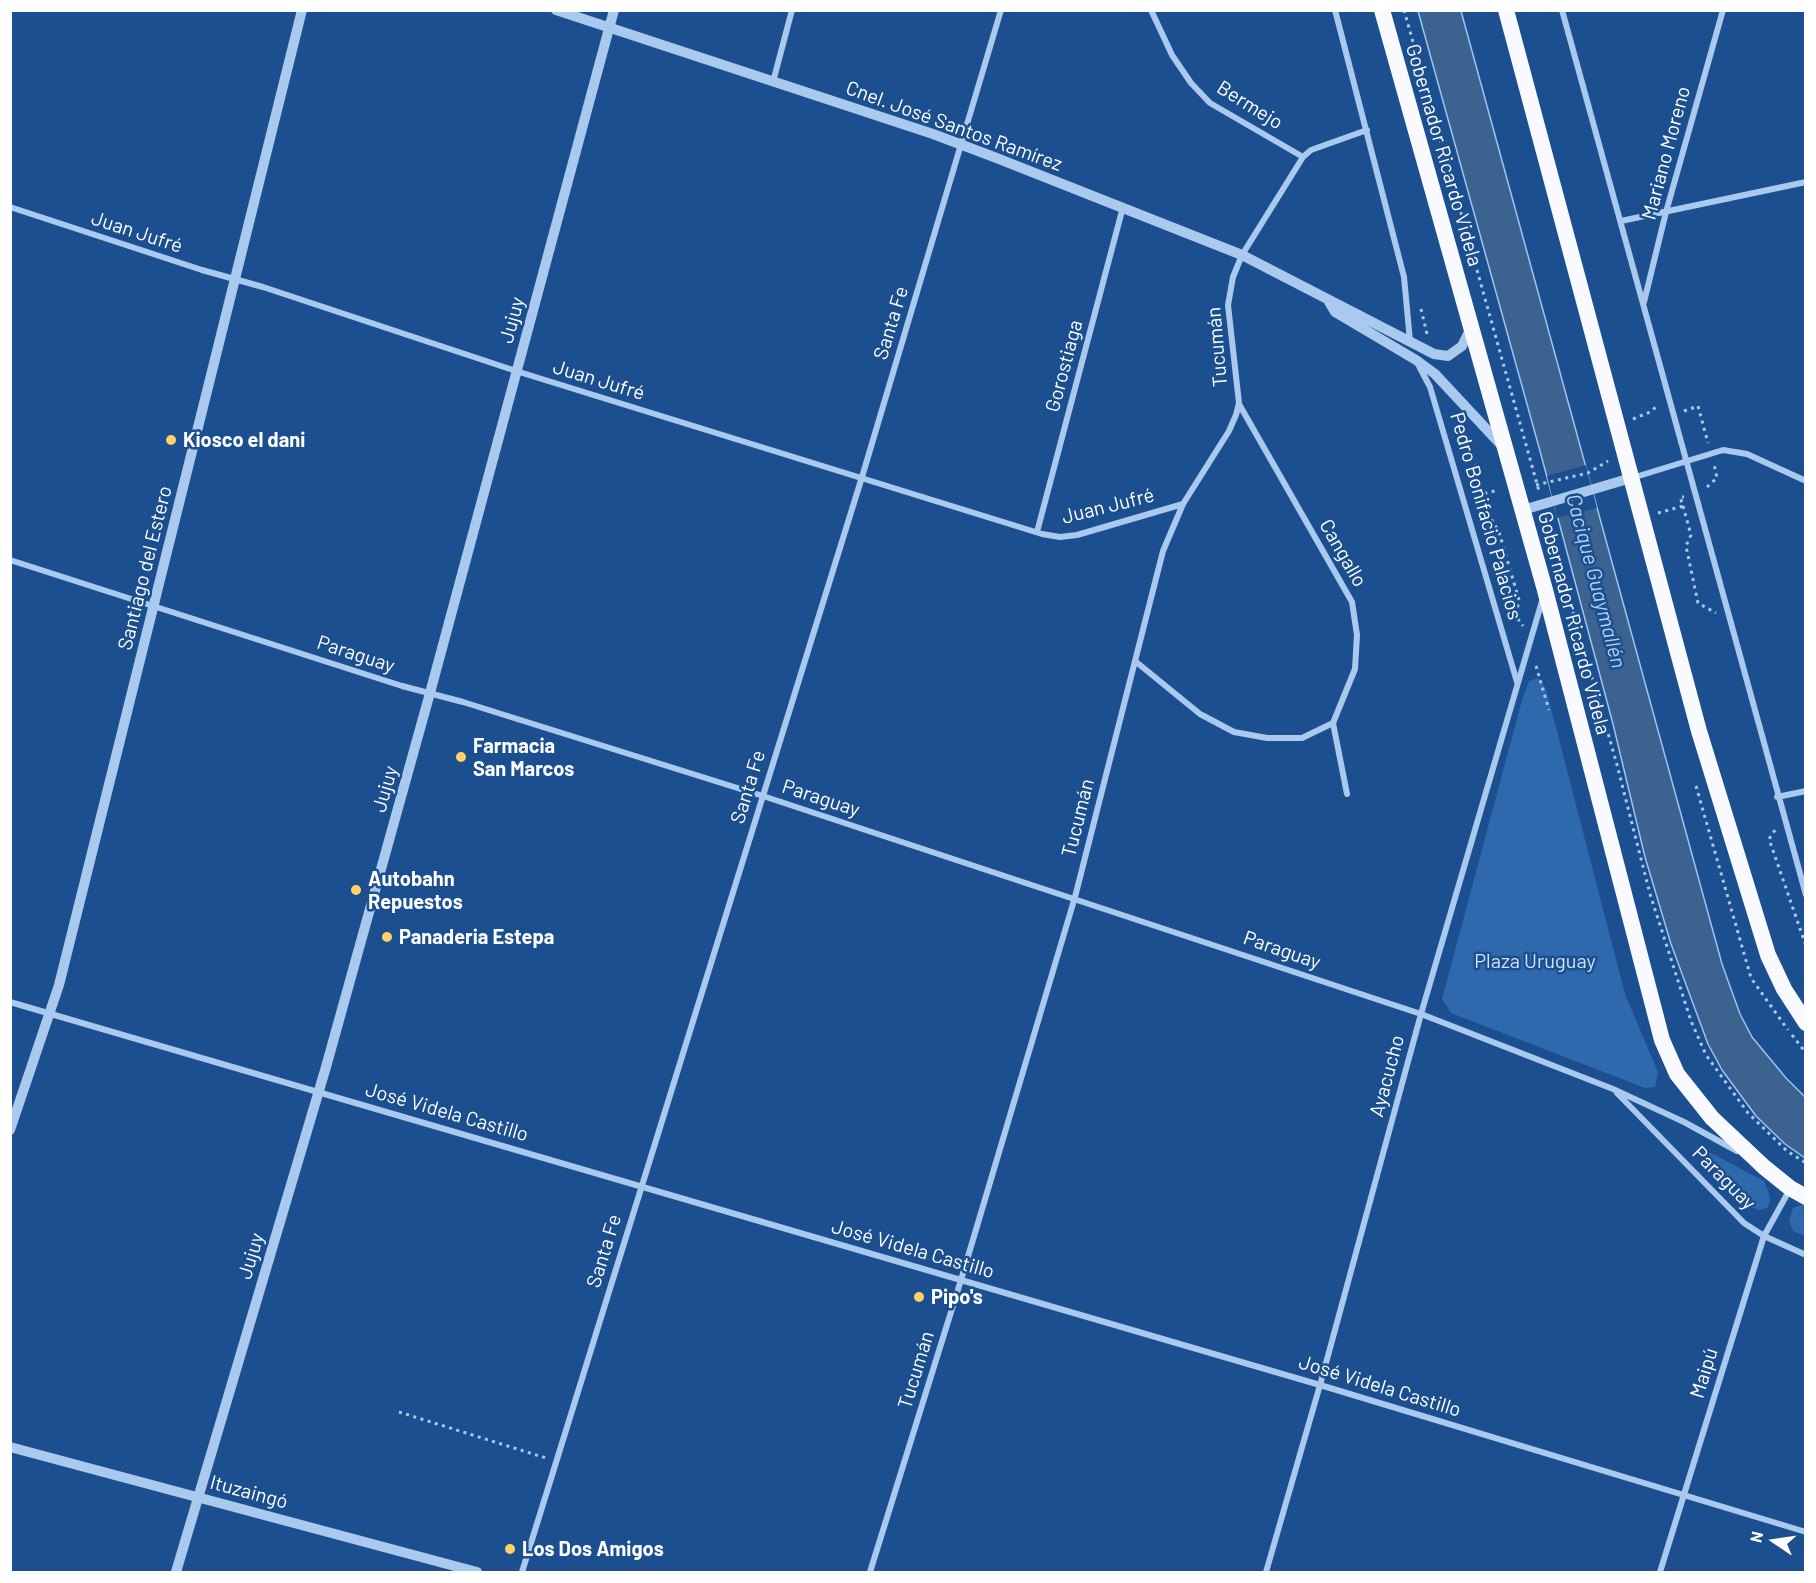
<!DOCTYPE html>
<meta charset="utf-8">
<style>
body{margin:0}
#map{position:relative;width:1816px;height:1583px;overflow:hidden;background:#1b4f8f;font-family:Barlow,sans-serif}
canvas{display:block}
.frame{position:absolute;inset:0;border:12px solid #fff;pointer-events:none}
.north{position:absolute;left:1744px;top:1511px;width:60px;height:60px;-webkit-text-stroke:4px #1b4f8f;paint-order:stroke;rotate:283deg;font-size:16px;font-weight:700;line-height:24px;text-align:center;color:#fff}
.north::after{content:'';display:block;margin:auto;width:21px;height:27px;background:#fff;clip-path:polygon(50% 0,100% 100%,50% 72%,0 100%)}
</style>
<div id="map">
<canvas width="1816" height="1583"></canvas>
<div class="frame"></div>
<div class="north">N</div>
</div>
<script>
const ctx = document.querySelector('canvas').getContext('2d');
ctx.lineJoin = 'round';
function fill(path, color) { ctx.fillStyle = color; ctx.fill(path, 'evenodd'); }
const toPath = rows => new Path2D(rows.map(r => 'M' + r).join(''));
function strokePath(path, color, width, dash) { ctx.strokeStyle = color; ctx.lineWidth = width; ctx.lineCap = dash ? 'butt' : 'round'; ctx.setLineDash(dash || []); ctx.stroke(path); }
function write(font, color, halo, rows, align = 'center') {
  ctx.font = font + ' Barlow,sans-serif'; ctx.lineWidth = 5; ctx.setLineDash([]); ctx.textBaseline = 'middle'; ctx.strokeStyle = halo; ctx.fillStyle = color; for (const [text, x, y, turn = 0] of rows) {
    ctx.save(); ctx.translate(x, y); ctx.rotate((+turn || 0) * Math.PI / 180); ctx.textAlign = isNaN(turn) ? turn : align; if (halo) ctx.strokeText(text, 0, 0); ctx.fillText(text, 0, 0); ctx.restore();
  }
}
const green = toPath([
 [1539,678,1546,689,1625,994,1658,1072,1655,1087,1645,1088,1451,1013,1442,999,1522,700,1529,681],
 [1696,1145,1764,1181,1769,1194,1770,1202,1767,1208,1759,1210,1751,1207],
 [1804,1204,1805,1205,1805,1236,1793,1231,1789,1221,1793,1208]
]);
const water = toPath([
 [1418,11,1461,11,1722,964,1740,1014,1752,1037,1786,1078,1805,1097,1805,1158,1785,1144,1756,1116,1722,1070,1708,1044,1671,944,1645,857,1613,724,1540,451,1418,11]
]);
const pier = toPath([
 [1586,465,1597,508,1557,518,1547,476]
]);
const path = toPath([
 [1404,10,1539,491],
 [1421,309,1427,334],
 [1684,411,1698,406,1708,443],
 [1633,419,1650,412,1658,405],
 [1459,422,1476,466,1474,480,1477,495,1499,532,1519,600,1516,616,1523,626],
 [1536,485,1588,473,1608,461],
 [1707,487,1717,478,1714,464],
 [1477,495,1499,490],
 [1683,506,1691,535,1686,546,1698,603,1716,613],
 [1658,513,1683,506,1680,497,1684,497],
 [1546,518,1616,761,1650,894,1691,1021,1706,1055,1748,1113,1787,1151,1806,1163],
 [1536,666,1549,710],
 [1696,786,1751,978,1788,1030],
 [1775,830,1769,839,1806,946],
 [1792,1035,1806,1053],
 [399,1412,546,1458]
]);
const minor = toPath([
 [1151,10,1172,55,1191,83,1210,103,1303,157],
 [1335,10,1404,277,1410,341],
 [1562,10,1806,895],
 [773,82,792,10],
 [10,207,202,270,263,287,516,371,1042,534,1060,537,1077,535,1183,504],
 [1621,221,1806,182],
 [1644,302,1666,212,1723,10],
 [1419,366,1430,387,1517,682],
 [1632,478,1723,450,1747,454,1806,481],
 [1037,532,1123,207],
 [10,560,402,686,463,702,763,796,1421,1014,1613,1089,1684,1122,1737,1151],
 [1135,661,1200,714,1234,732,1267,738,1302,738,1333,723,1355,669,1357,635,1352,602,1239,404],
 [1333,723,1347,794],
 [1777,797,1806,791],
 [10,1002,1320,1385,1806,1532],
 [1617,1093,1744,1223,1764,1236,1806,1255],
 [522,1572,862,477,1001,10],
 [870,1572,961,1280,1075,897,1163,551,1183,504,1229,431,1236,415,1239,403,1228,305,1233,277,1242,255,1303,157,1311,150,1367,130],
 [1266,1572,1320,1385,1421,1014,1542,601],
 [1660,1572,1764,1236,1790,1189]
]);
const tertiary = toPath([
 [556,10,933,134,994,157,1242,255,1434,354,1448,356,1462,346,1471,328],
 [1329,302,1335,312,1416,360,1435,374,1504,448],
 [1523,510,1631,478],
 [10,1130,59,985,302,10],
 [10,1447,477,1572],
 [176,1572,326,1067,430,693,614,10]
]);
const trunk = toPath([
 [1382,10,1545,590,1662,1040,1677,1074,1712,1118,1764,1167,1790,1188,1806,1197],
 [1506,10,1699,731,1768,955,1784,989,1806,1023]
]);
const markers = [
 [171,440,6,"#ffd166"],
 [461,757,6,"#ffd166"],
 [356,890,6,"#ffd166"],
 [387,937,6,"#ffd166"],
 [919,1297,6,"#ffd166"],
 [510,1549,6,"#ffd166"]
];
const streetNames = [
 ["Bermejo",1250,105,32],
 ["Cnel. José Santos Ramírez",954,126,20],
 ["Mariano Moreno",1666,153,-75],
 ["Gobernador Ricardo Videla",1444,155,74],
 ["Juan Jufré",137,232,18],
 ["Jujuy",512,320,-75],
 ["Santa Fe",891,323,-73],
 ["Tucumán",1217,347,-95],
 ["Gorostiaga",1064,366,-75],
 ["Juan Jufré",599,380,17],
 ["Juan Jufré",1108,506,-14],
 ["Pedro Bonifacio Palacios",1486,516,74],
 ["Cangallo",1343,553,60],
 ["Santiago del Estero",145,568,-76],
 ["Gobernador Ricardo Videla",1574,623,75],
 ["Paraguay",356,654,18],
 ["Santa Fe",748,787,-73],
 ["Jujuy",385,789,-74],
 ["Paraguay",821,798,18],
 ["Tucumán",1078,818,-76],
 ["Paraguay",1282,950,19],
 ["Ayacucho",1387,1076,-75],
 ["José Videla Castillo",447,1112,16],
 ["Paraguay",1724,1178,45],
 ["José Videla Castillo",913,1249,16],
 ["Santa Fe",604,1251,-73],
 ["Jujuy",251,1256,-73],
 ["Tucumán",916,1370,-73],
 ["Maipú",1704,1373,-73],
 ["José Videla Castillo",1380,1386,17],
 ["Ituzaingó",249,1492,15]
];
const poiNames = [
 ["Kiosco el dani",183,440],
 ["Farmacia",473,746],
 ["San Marcos",473,769],
 ["Autobahn",368,879],
 ["Repuestos",368,902],
 ["Panaderia Estepa",399,937],
 ["Pipo's",931,1297],
 ["Los Dos Amigos",522,1549]
];
const parkNames = [
 ["Plaza Uruguay",1535,961]
];
const waterNames = [
 ["Cacique Guaymallén",1596,581,75]
];
fill(green, '#2e69ad');
fill(water, '#3c6290');
strokePath(water, '#9cc4f0', 1.5);
fill(pier, '#1b4f8f');
strokePath(path, '#a9c9ee', 3, [3, 4.5]);
strokePath(minor, '#a9c9ee', 6);
strokePath(tertiary, '#a9c9ee', 10);
strokePath(trunk, '#f8faff', 16);
for (const [x, y, r, color] of markers) { const dot = new Path2D(); dot.arc(x, y, r, 0, 2 * Math.PI); ctx.fillStyle = color; ctx.fill(dot); strokePath(dot, '#1b4f8f', 2); }
write('20px', '#fff', '#1b4f8f', streetNames);
write('bold 20px', '#fff', '#1b4f8f', poiNames, 'left');
write('20px', '#cfe3fa', '#1b4f8f', parkNames);
write('italic 21px', '#b5d3f5', '#1b4f8f', waterNames);
</script>
